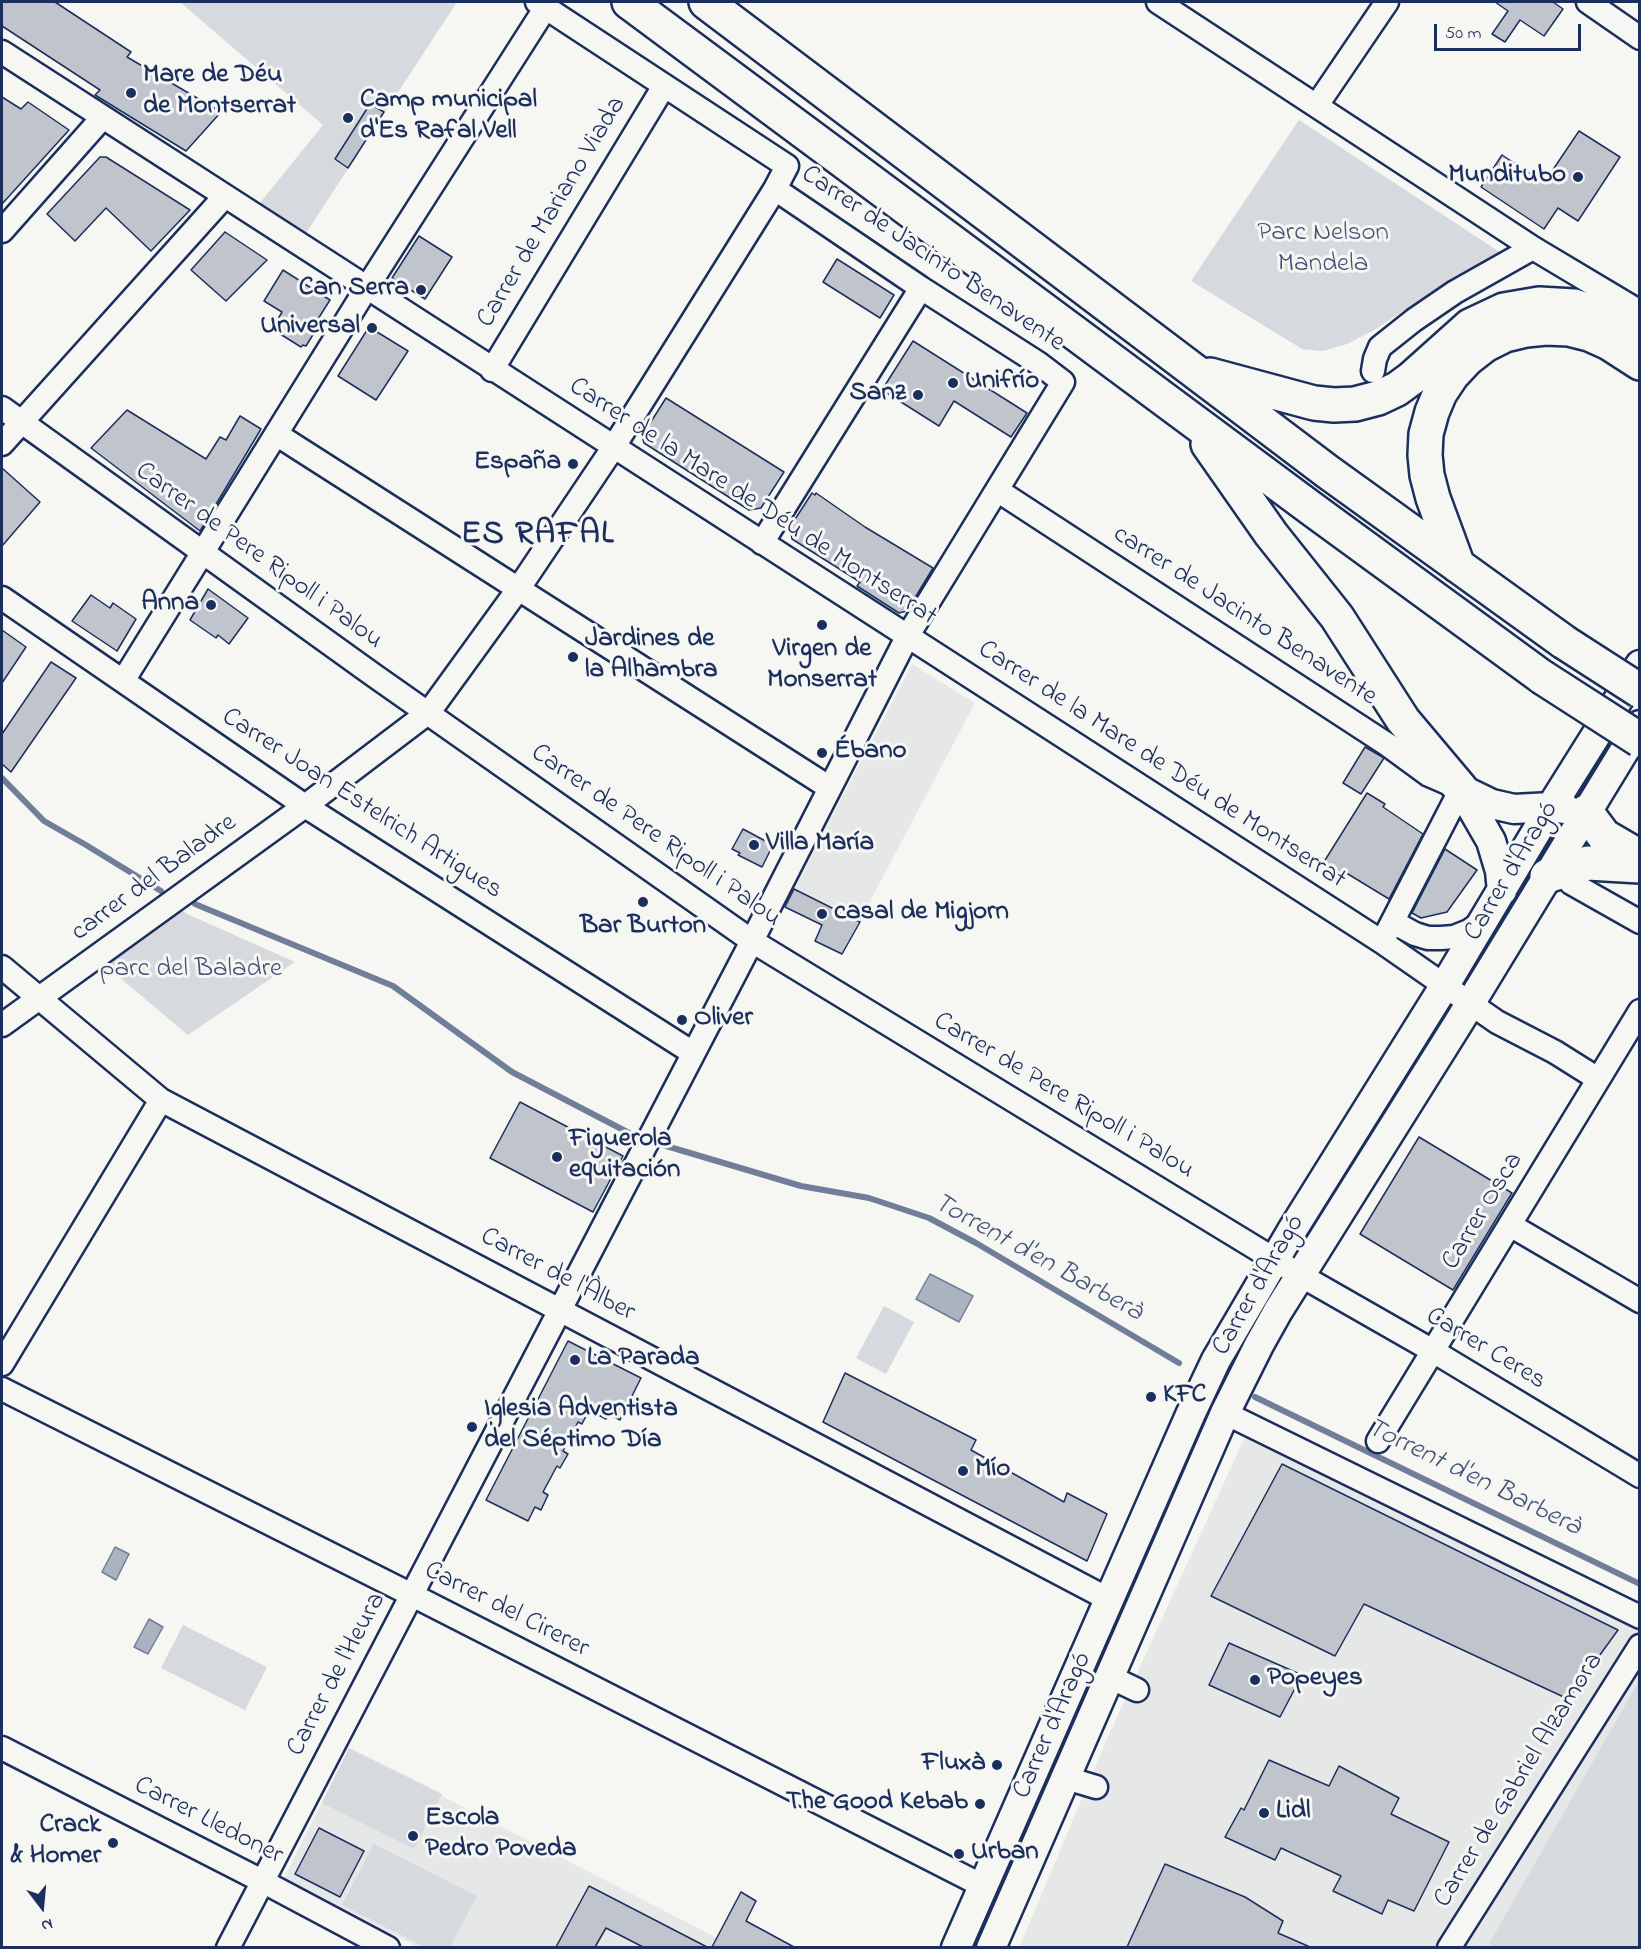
<!DOCTYPE html>
<meta charset="utf-8">
<style>
body{margin:0}
#map{position:relative;width:1641px;height:1949px;overflow:hidden;background:#f6f6f2;font-family:"Indie Flower",sans-serif}
canvas{display:block}
.frame{position:absolute;inset:0;border:3px solid #1b2f5e;pointer-events:none}
.north{position:absolute;left:12px;top:1877px;width:60px;height:60px;-webkit-text-stroke:4px #f6f6f2;paint-order:stroke;rotate:164deg;font-size:16px;font-weight:700;line-height:24px;text-align:center;color:#1b2f5e}
.north::after{content:'';display:block;margin:auto;width:21px;height:27px;background:#1b2f5e;clip-path:polygon(50% 0,100% 100%,50% 72%,0 100%)}
.scale{position:absolute;left:1434px;top:24px;width:147px;height:27px;box-sizing:border-box;border:3px solid #1b2f5e;border-top:0;padding-left:8px;font-size:18px;line-height:21px;white-space:nowrap;color:#1b2f5e;-webkit-text-stroke:4px #f6f6f2;paint-order:stroke}
</style>
<div id="map">
<canvas width="1641" height="1949"></canvas>
<div class="frame"></div>
<div class="north">N</div>
<div class="scale">50 m</div>
</div>
<script>
const ctx = document.querySelector('canvas').getContext('2d');
ctx.lineJoin = 'round';
function fill(path, color) { ctx.fillStyle = color; ctx.fill(path, 'evenodd'); }
const toPath = rows => new Path2D(rows.map(r => 'M' + r).join(''));
function strokePath(path, color, width, dash) { ctx.strokeStyle = color; ctx.lineWidth = width; ctx.lineCap = dash ? 'butt' : 'round'; ctx.setLineDash(dash || []); ctx.stroke(path); }
function write(font, color, halo, rows, align = 'center') {
  ctx.font = font + ' "Indie Flower",sans-serif'; ctx.lineWidth = 6; ctx.setLineDash([]); ctx.textBaseline = 'middle'; ctx.strokeStyle = halo; ctx.fillStyle = color; for (const [text, x, y, turn = 0] of rows) {
    ctx.save(); ctx.translate(x, y); ctx.rotate((+turn || 0) * Math.PI / 180); ctx.textAlign = isNaN(turn) ? turn : align; if (halo) ctx.strokeText(text, 0, 0); ctx.fillText(text, 0, 0); ctx.restore();
  }
}
const built = toPath([
 [912,664,975,703,859,922,794,889],
 [1254,1417,1639,1602,1639,1947,1019,1948,1107,1739],
 [349,1748,717,1938,712,1948,418,1947,284,1878]
]);
const green = toPath([
 [180,2,457,2,306,233,259,204,323,125],
 [1299,120,1501,253,1455,276,1376,329,1347,344,1323,351,1302,349,1191,281],
 [170,903,187,914,295,962,188,1035,95,957],
 [884,1306,914,1322,886,1374,856,1358],
 [183,1625,267,1667,245,1710,161,1668],
 [1639,1681,1639,1947,1494,1947,1489,1944],
 [349,1748,442,1794,414,1849,322,1803],
 [374,1844,477,1896,450,1947,425,1947,342,1905]
]);
const water = toPath([
 [930,1274,973,1296,959,1322,916,1299,930,1274],
 [115,1547,129,1554,116,1580,102,1572,115,1547],
 [149,1619,163,1627,148,1654,134,1647,149,1619]
]);
const stream = toPath([
 [2,778,44,821,86,845,161,891],
 [195,904,393,986,512,1072,633,1135],
 [663,1145,801,1186,869,1198,929,1218,976,1243,1179,1363],
 [1255,1397,1640,1584]
]);
const building = toPath([
 [2,2,55,2,131,52,127,57,221,112,186,151,95,95,100,90,2,26,2,2],
 [1495,2,1553,2,1563,9,1544,36,1520,20,1505,42,1492,34,1508,11,1495,2],
 [2,97,21,109,28,102,69,130,2,204,2,97],
 [370,104,384,112,348,168,335,159,370,104],
 [1579,131,1620,157,1578,221,1558,208,1544,229,1481,187,1502,155,1544,183,1579,131],
 [100,157,106,157,190,210,151,251,106,208,75,241,47,214,100,157],
 [225,232,267,260,226,301,191,270,225,232],
 [419,236,452,257,425,299,392,278,419,236],
 [837,259,894,295,880,318,823,282,837,259],
 [283,270,330,300,311,330,314,333,306,346,303,345,301,347,272,329,282,312,264,301,283,270],
 [369,327,408,351,376,400,338,376,369,327],
 [913,341,1027,413,1011,437,954,401,939,426,882,390,913,341],
 [666,398,784,472,761,508,749,510,644,443,642,436,666,398],
 [127,410,206,459,220,437,226,440,240,416,261,429,200,531,91,448,127,410],
 [2,468,40,502,2,546,2,468],
 [812,493,815,495,816,493,865,527,933,568,907,611,899,613,857,586,860,582,792,539,790,527,812,493],
 [208,589,248,618,229,644,218,635,216,638,190,620,208,589],
 [91,595,110,608,113,603,136,619,117,651,72,621,91,595],
 [2,630,26,647,2,683,2,630],
 [51,662,76,678,11,772,2,764,2,734,51,662],
 [1365,747,1384,758,1361,794,1343,783,1365,747],
 [1367,793,1385,804,1383,807,1423,834,1389,899,1343,871,1340,876,1322,865,1367,793],
 [743,829,773,845,762,867,738,855,740,853,732,849,743,829],
 [1445,849,1477,870,1447,912,1421,918,1412,913,1445,849],
 [794,889,860,922,842,954,815,941,822,925,785,907,794,889],
 [520,1102,623,1156,593,1212,490,1158,520,1102],
 [1419,1137,1512,1193,1453,1290,1360,1234,1419,1137],
 [568,1341,641,1378,620,1420,609,1414,606,1419,589,1410,582,1424,578,1422,563,1451,568,1454,560,1468,557,1466,543,1492,548,1495,541,1510,535,1507,528,1521,486,1500,568,1341],
 [845,1373,976,1440,971,1450,1064,1502,1067,1493,1107,1514,1087,1561,823,1422,845,1373],
 [1282,1464,1618,1630,1568,1699,1364,1604,1335,1656,1211,1596,1282,1464],
 [1229,1643,1302,1675,1280,1717,1209,1685,1229,1643],
 [1269,1760,1329,1786,1339,1766,1399,1798,1391,1814,1449,1842,1414,1911,1388,1900,1382,1914,1333,1891,1341,1876,1281,1848,1275,1860,1225,1837,1241,1808,1244,1810,1269,1760],
 [319,1828,364,1851,340,1897,295,1874,319,1828],
 [1165,1864,1245,1897,1283,1921,1278,1933,1310,1947,1127,1947,1165,1864],
 [589,1886,707,1947,643,1947,606,1928,595,1947,556,1947,589,1886],
 [741,1892,756,1901,746,1921,794,1947,712,1947,741,1892]
]);
const minor = toPath([
 [1158,2,1533,248,1640,312],
 [1588,2,1640,38],
 [2,52,1382,942,1497,1022,1555,1052,1598,1079],
 [1317,105,1387,2],
 [2,231,103,117],
 [492,370,664,86],
 [1373,371,1375,359,1380,347,1414,320,1455,292,1533,248],
 [2,408,372,674,752,941,1300,1275,1433,1351,1640,1476],
 [276,434,830,788],
 [2,444,225,196],
 [997,490,1388,745,1429,775,1461,789,1382,942],
 [762,543,921,288],
 [2,598,305,806,693,1053],
 [123,681,366,289,546,7],
 [1571,883,1640,922],
 [1393,922,1415,934,1428,938,1441,938,1454,937,1469,931,1483,921],
 [2,967,161,1100,1110,1600],
 [2,1025,305,806,429,712,519,588,613,448,775,189],
 [1510,1225,1640,1301],
 [2,1364,161,1100],
 [2,1389,412,1595,983,1886],
 [1225,1413,1640,1617],
 [1378,1441,1640,1011],
 [1110,1677,1137,1690],
 [2,1748,262,1881,388,1948],
 [1066,1778,1096,1787],
 [228,1948,752,941,907,637,1063,382,1038,363,921,288,775,189,787,166,537,2],
 [1449,1948,1640,1646]
]);
const major = toPath([
 [1461,789,1492,804,1514,809,1551,807,1566,809],
 [1461,789,1491,841,1500,871,1502,891],
 [956,1948,1191,1413,1216,1360,1291,1232,1445,985,1551,807,1640,665],
 [991,1948,1225,1413,1259,1345,1278,1311,1459,1022,1640,725]
]);
const highway = toPath([
 [629,2,1312,509,1542,677],
 [706,2,1328,472,1564,642],
 [1210,375,1314,403,1334,405,1355,404,1378,398,1397,389,1412,378,1470,326,1504,310,1539,304,1574,306,1608,317,1640,335],
 [1208,444,1271,534,1337,617,1403,720,1461,789],
 [1458,566,1433,498,1427,475,1425,455,1426,434,1432,412,1440,393,1452,375,1467,359,1485,345,1505,335,1526,330,1546,328,1569,329,1589,334,1609,343,1640,363],
 [1586,812,1604,836,1640,857],
 [1547,876,1588,863,1640,866]
]);
const highwayBridge = toPath([
 [1564,642,1640,691],
 [1542,677,1640,740]
]);
const markers = [
 [131,93,6,"#1b2f5e"],
 [348,118,6,"#1b2f5e"],
 [1578,177,6,"#1b2f5e"],
 [421,290,6,"#1b2f5e"],
 [372,328,6,"#1b2f5e"],
 [953,383,6,"#1b2f5e"],
 [918,395,6,"#1b2f5e"],
 [573,464,6,"#1b2f5e"],
 [211,605,6,"#1b2f5e"],
 [822,625,6,"#1b2f5e"],
 [573,657,6,"#1b2f5e"],
 [822,753,6,"#1b2f5e"],
 [754,845,6,"#1b2f5e"],
 [643,902,6,"#1b2f5e"],
 [822,914,6,"#1b2f5e"],
 [682,1020,6,"#1b2f5e"],
 [557,1157,6,"#1b2f5e"],
 [575,1360,6,"#1b2f5e"],
 [1151,1397,6,"#1b2f5e"],
 [472,1427,6,"#1b2f5e"],
 [963,1471,6,"#1b2f5e"],
 [1255,1680,6,"#1b2f5e"],
 [997,1765,6,"#1b2f5e"],
 [980,1804,6,"#1b2f5e"],
 [1264,1813,6,"#1b2f5e"],
 [413,1836,6,"#1b2f5e"],
 [113,1843,6,"#1b2f5e"],
 [959,1854,6,"#1b2f5e"]
];
const poiNames = [
 ["Mare de Déu",143,77],
 ["de Montserrat",143,108],
 ["Camp municipal",360,102],
 ["d'Es Rafal Vell",360,133],
 ["Munditubo",1566,177,"right"],
 ["Can Serra",409,290,"right"],
 ["Universal",360,328,"right"],
 ["Unifrío",965,383],
 ["Sanz",906,395,"right"],
 ["España",561,464,"right"],
 ["Anna",199,605,"right"],
 ["Jardines de",585,641],
 ["la Alhambra",585,672],
 ["Virgen de",822,651,"center"],
 ["Monserrat",822,682,"center"],
 ["Ébano",834,753],
 ["Villa María",766,845],
 ["casal de Migjorn",834,914],
 ["Bar Burton",643,928,"center"],
 ["Oliver",694,1020],
 ["Figuerola",569,1141],
 ["equitación",569,1172],
 ["La Parada",587,1360],
 ["KFC",1163,1397],
 ["Iglesia Adventista",484,1411],
 ["del Séptimo Día",484,1442],
 ["Mío",975,1471],
 ["Popeyes",1267,1680],
 ["Fluxà",985,1765,"right"],
 ["The Good Kebab",968,1804,"right"],
 ["Lidl",1276,1813],
 ["Escola",425,1820],
 ["Pedro Poveda",425,1851],
 ["Crack",101,1827,"right"],
 ["& Homer",101,1858,"right"],
 ["Urban",971,1854]
];
const streetNames = [
 ["Carrer de Mariano Viada",553,213,-59],
 ["Carrer de Jacinto Benavente",932,260,34],
 ["Carrer de la Mare de Déu de Montserrat",752,503,33],
 ["Carrer de Pere Ripoll i Palou",258,557,36],
 ["carrer de Jacinto Benavente",1244,617,33],
 ["Carrer de la Mare de Déu de Montserrat",1161,766,33],
 ["Carrer Joan Estelrich Artigues",361,805,33],
 ["Carrer de Pere Ripoll i Palou",655,837,35],
 ["Carrer d'Aragó",1513,872,-59],
 ["carrer del Baladre",155,879,-36],
 ["Carrer de Pere Ripoll i Palou",1063,1097,31],
 ["Carrer Osca",1484,1212,-59],
 ["Carrer de l'Àlber",557,1276,28],
 ["Carrer d'Aragó",1260,1286,-60],
 ["Carrer Ceres",1485,1350,31],
 ["Carrer del Cirerer",506,1611,27],
 ["Carrer de l'Heura",338,1675,-62],
 ["Carrer d'Aragó",1054,1726,-66],
 ["Carrer de Gabriel Alzamora",1520,1781,-58],
 ["Carrer Lledoner",208,1822,27]
];
const parkNames = [
 ["Parc Nelson",1323,235],
 ["Mandela",1323,266],
 ["parc del Baladre",191,971]
];
const waterNames = [
 ["Torrent d'en Barberà",1037,1259,29],
 ["Torrent d'en Barberà",1473,1479,26]
];
const districtNames = [
 ["ES RAFAL",538,537]
];
fill(built, '#e6e7e7');
fill(green, '#d6d9dd');
fill(water, '#abb2c0');
strokePath(water, '#717e99', 1.5);
strokePath(stream, '#717e99', 6);
fill(building, '#c0c4cd');
strokePath(building, '#1b2f5e', 1.5);
strokePath(minor, '#1b2f5e', 27);
strokePath(major, '#1b2f5e', 33);
strokePath(highway, '#1b2f5e', 38);
strokePath(minor, '#f6f6f2', 22);
strokePath(major, '#f6f6f2', 28);
strokePath(highway, '#f6f6f2', 33);
strokePath(highwayBridge, '#1b2f5e', 38, []);
strokePath(highwayBridge, '#f6f6f2', 33);
for (const [x, y, r, color] of markers) { const dot = new Path2D(); dot.arc(x, y, r, 0, 2 * Math.PI); ctx.fillStyle = color; ctx.fill(dot); strokePath(dot, '#f6f6f2', 2); }
write('bold 27px', '#1b2f5e', '#f6f6f2', poiNames, 'left');
write('27px', '#1b2f5e', '#f6f6f2', streetNames);
write('27px', '#405177', '#f6f6f2', parkNames);
write('italic 28px', '#46567b', '#f6f6f2', waterNames);
ctx.letterSpacing = '1.5px';
write('bold 33px', '#1b2f5e', '#f6f6f2', districtNames);
ctx.letterSpacing = '0px';
</script>
